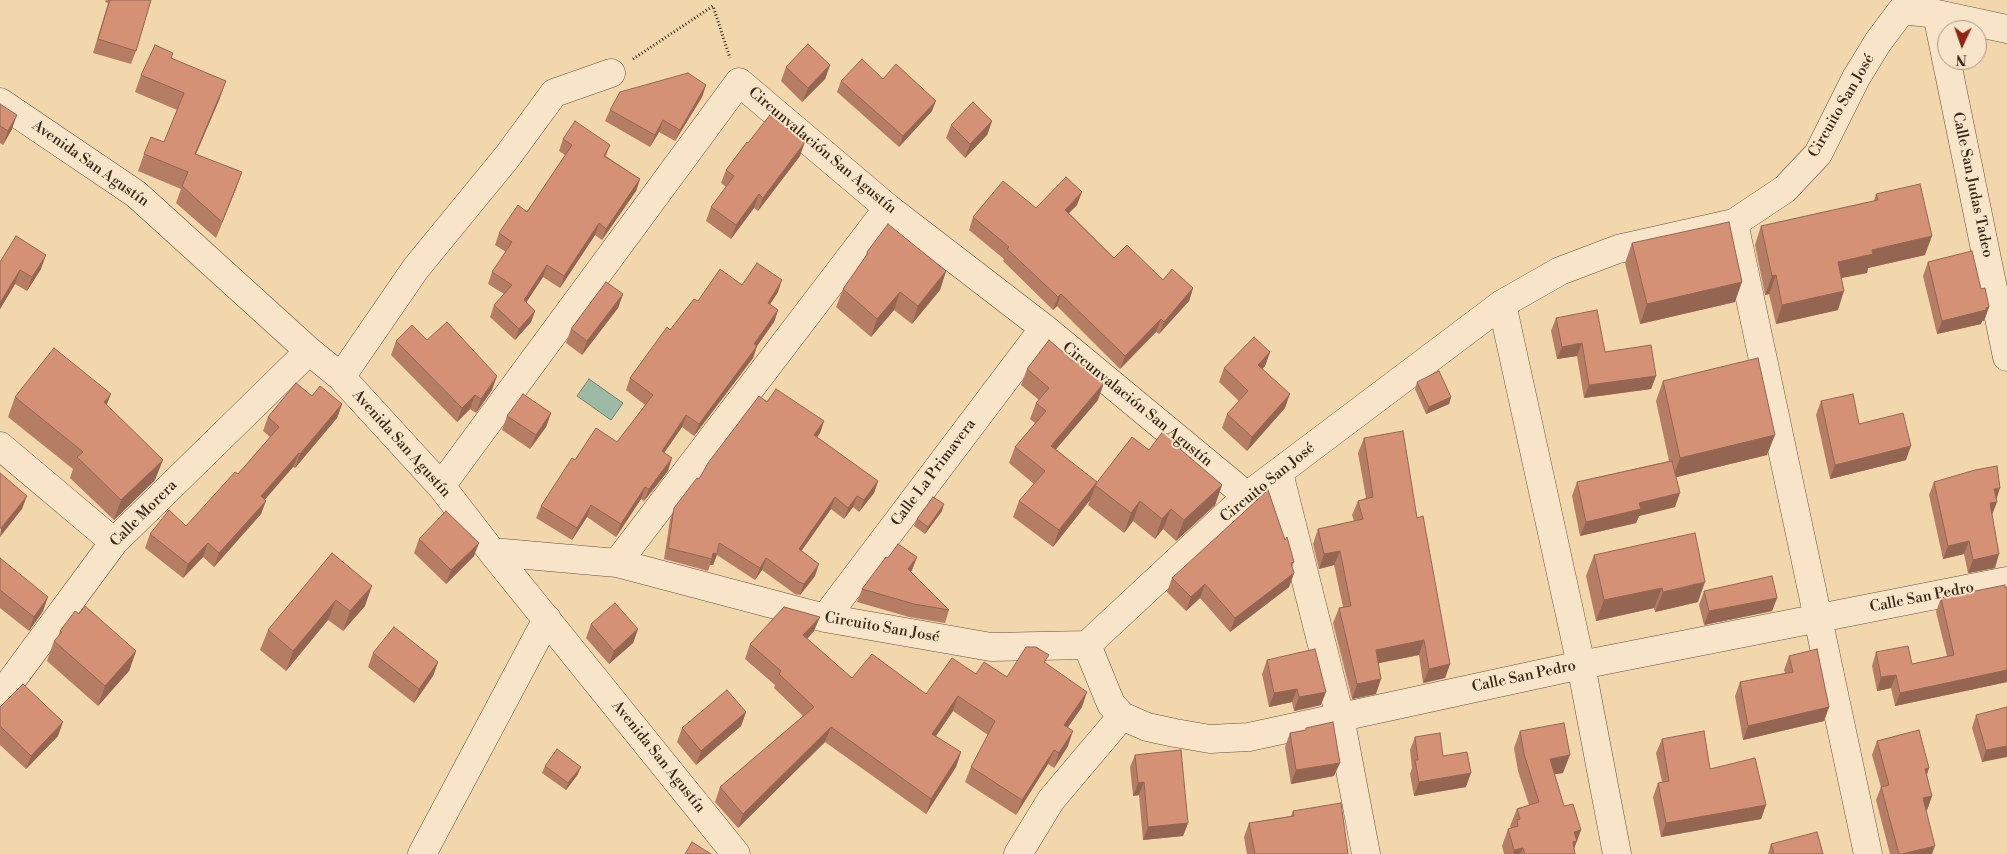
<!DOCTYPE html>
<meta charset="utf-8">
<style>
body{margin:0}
#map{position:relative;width:2007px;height:854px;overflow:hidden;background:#f2d6ac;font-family:"Libre Bodoni",serif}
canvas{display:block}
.north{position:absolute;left:1937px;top:20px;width:50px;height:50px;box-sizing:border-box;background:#f7e4c9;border:1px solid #a99881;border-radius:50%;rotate:183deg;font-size:14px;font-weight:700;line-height:20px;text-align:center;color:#352615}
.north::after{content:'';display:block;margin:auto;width:18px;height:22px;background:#8f2418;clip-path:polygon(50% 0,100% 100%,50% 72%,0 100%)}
</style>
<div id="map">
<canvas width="2007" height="854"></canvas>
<div class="north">N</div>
</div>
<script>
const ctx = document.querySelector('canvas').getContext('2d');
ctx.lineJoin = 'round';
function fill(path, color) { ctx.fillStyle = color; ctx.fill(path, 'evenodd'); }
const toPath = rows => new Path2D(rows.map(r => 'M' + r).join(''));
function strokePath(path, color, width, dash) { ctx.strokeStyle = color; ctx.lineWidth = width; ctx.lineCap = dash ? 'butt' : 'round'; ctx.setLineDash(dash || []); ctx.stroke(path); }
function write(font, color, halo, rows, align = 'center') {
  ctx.font = font + ' "Libre Bodoni",serif'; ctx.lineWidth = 4; ctx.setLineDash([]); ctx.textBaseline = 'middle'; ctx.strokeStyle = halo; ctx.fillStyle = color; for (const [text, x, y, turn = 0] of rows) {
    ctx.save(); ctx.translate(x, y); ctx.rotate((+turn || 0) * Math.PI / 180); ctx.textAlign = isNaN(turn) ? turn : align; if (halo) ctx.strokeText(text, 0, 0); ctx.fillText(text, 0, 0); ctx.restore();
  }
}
const water = toPath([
 [589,379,623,403,611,420,577,396,589,379]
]);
const path = toPath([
 [633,59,713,6,730,58]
]);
const minor = toPath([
 [1937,14,2007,357],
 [0,102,136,194,309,351,341,377,441,486,492,552,736,854],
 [1734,223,1868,854],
 [1502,304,1581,665,1617,854],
 [341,377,416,268,507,157,554,93,611,73],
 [0,446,114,542],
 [1279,473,1340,717,1366,854],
 [441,486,739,82,888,208,1044,328,1247,496],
 [492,552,617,563,825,618,991,647,1087,645,1247,496,1502,304,1560,271,1618,249,1734,223,1785,189,1818,154,1856,78,1878,42,1902,10,1937,14,2007,29],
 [617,563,888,208],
 [825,618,1044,328],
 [1087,645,1111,704,1122,716,1147,727,1175,733,1210,739,1249,737,1581,665,2007,581],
 [0,696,114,542,309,351],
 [422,854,547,619],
 [1018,854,1051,800,1122,716]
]);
const wall = toPath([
 [106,0,151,0,136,51,131,64,93,53,108,3,105,2],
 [171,58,220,98,196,154,242,172,216,238,176,203,181,189,138,171,144,154,164,142,177,110,135,92,141,75],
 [830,65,825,79,802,102,781,81,786,67],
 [883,79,932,111,899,147,837,92,841,81],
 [706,85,702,97,675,141,659,132,650,147,605,121,610,110],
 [0,104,12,129,3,145,0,143],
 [992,121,987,135,965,158,946,138,951,125],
 [563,139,610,145,606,156,640,179,636,191,602,240,595,235,560,288,543,277,526,302,535,311,531,322,515,340,490,317,494,305,504,294,488,284,492,272,506,252,495,245,499,233,527,212,565,155,559,151],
 [748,143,800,156,758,211,754,208,731,239,706,221,711,207,726,187,721,183,726,170],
 [1876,194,1925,255,1868,268,1867,273,1841,278,1838,310,1776,324,1769,294,1765,295,1755,245,1761,226,1874,201],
 [1077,205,1069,213,1114,258,1163,280,1193,288,1189,301,1159,334,1156,332,1120,369,1057,306,1053,310,1003,261,1004,259,969,230,973,217,1036,208],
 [1632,243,1735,302,1640,324,1625,263],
 [867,252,946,271,940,290,912,324,894,310,871,337,836,307,843,289,865,258],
 [0,262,41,269,27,291,15,284,0,309],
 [1928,262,1981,289,1989,307,1984,321,1982,321,1981,324,1937,334,1923,276],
 [742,285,778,292,770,304,778,310,774,322,757,346,753,358,694,436,682,427,664,453,668,471,644,501,641,499,616,537,587,517,572,540,536,518,541,506,575,460,617,442,645,405,626,390,630,378,670,330,698,301],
 [623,294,618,308,582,355,566,343,571,329],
 [1556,318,1605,352,1656,376,1651,389,1584,398,1577,356,1557,359,1551,331],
 [427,340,492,390,476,413,470,409,457,422,391,355,396,341],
 [1270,352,1265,366,1262,369,1285,408,1247,451,1222,428,1227,414,1239,401,1219,382,1224,368],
 [1027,369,1098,400,1056,449,1097,484,1149,450,1183,446,1181,450,1222,485,1215,505,1176,541,1163,529,1155,539,1133,521,1124,533,1088,505,1090,500,1053,547,1013,517,1019,501,1034,484,1009,463,1015,447,1035,423,1030,419,1036,403,1039,400,1021,385],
 [1663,381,1767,455,1676,477,1675,507,1639,516,1636,523,1580,536,1572,496,1577,482,1669,461,1656,401],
 [1417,382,1451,397,1449,404,1426,414,1415,389],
 [312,396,342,404,337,418,295,468,293,467,265,499,261,514,214,567,203,557,183,578,145,548,150,534,186,526,238,474,270,437,263,431,268,417],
 [15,397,106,405,155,480,114,520,70,478,73,469,8,417],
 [1821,401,1859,424,1906,460,1830,479,1816,415],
 [767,402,824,421,820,433,817,437,878,481,874,493,859,512,853,507,844,519,831,509,801,551,815,576,800,595,795,594,762,570,755,580,717,555,713,565,710,565,708,571,664,559,670,520,674,508,699,479],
 [551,413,546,427,530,449,502,430,507,416],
 [1364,438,1417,518,1450,664,1445,678,1423,683,1419,655,1378,663,1376,694,1352,699,1333,623,1339,608,1343,607,1334,565,1319,569,1313,544,1318,529,1354,521,1352,515,1358,501,1366,498,1358,453],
 [1934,482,1996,499,1992,514,1995,568,1968,573,1964,554,1943,559,1929,495],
 [942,511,925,534,914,526,917,519],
 [419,539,474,556,446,584,414,553],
 [1285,540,1294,562,1292,567,1294,573,1289,587,1230,632,1200,598,1186,611,1167,592,1172,578],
 [332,553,365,606,343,631,328,620,286,671,260,650,268,630],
 [1594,555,1698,602,1655,612,1654,608,1596,621,1586,576],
 [917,557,911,572,949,610,945,623,909,617,857,602,862,589,888,558],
 [0,558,43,611,29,631,0,608],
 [1704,591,1777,598,1772,611,1704,625,1699,605],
 [1941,598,2007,682,1895,706,1891,688,1877,691,1872,666,1876,652,1912,664,1947,656,1936,612],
 [79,614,136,651,129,671,98,706,47,661,54,641,58,637,60,631],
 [591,624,638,629,633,643,609,664,586,638],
 [814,631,807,639,852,678,926,694,976,674,1007,677,1046,663,1082,707,1068,727,1068,746,1054,768,1048,764,1016,815,965,782,971,767,988,735,953,711,936,736,961,752,956,767,926,814,825,742,738,828,715,802,720,787,803,716,774,688,775,685,745,659,750,644],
 [373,653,438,662,433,676,414,703,368,667],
 [1789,656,1829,707,1824,721,1743,740,1735,696,1740,682,1785,673,1784,670],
 [1267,660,1321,705,1294,711,1292,702,1269,707,1262,674],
 [0,707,58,736,26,769,0,745],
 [2007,707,1982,762,1972,728,1976,715],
 [746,712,741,726,696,765,677,742,682,728],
 [1306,728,1334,776,1291,784,1285,747,1290,733,1305,731],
 [1520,731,1563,773,1554,774,1564,806,1581,830,1574,848,1575,854,1504,854,1502,846,1508,829,1511,828,1510,826,1517,809,1529,805,1518,771,1514,748],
 [1415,737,1443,756,1466,787,1414,796,1410,774,1412,768,1410,750],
 [1662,739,1710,769,1766,805,1761,819,1661,837,1653,797,1658,783,1662,782,1656,753],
 [1877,741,1929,768,1927,775,1932,796,1927,810,1926,810,1932,854,1890,854,1876,800,1881,787,1872,755],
 [1135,755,1188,823,1183,836,1143,840,1139,795,1133,796,1130,767],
 [545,766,578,774,566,790,542,773],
 [1293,811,1348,854,1247,854,1244,837,1249,823,1291,816],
 [1771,844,1823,854,1768,854]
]);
const shadedWall = toPath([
 [830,65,825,79,802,102,808,88],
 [226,81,220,98,189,170,195,154],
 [706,85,702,97,675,141,680,130],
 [936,101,932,111,899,147,903,136],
 [17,115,12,129,3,145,8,131],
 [663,120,659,132,650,147,655,135],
 [992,121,987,135,965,158,970,144],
 [805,142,800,156,758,211,763,198],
 [242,172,236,189,216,238,222,222],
 [640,179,636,191,602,240,606,229],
 [1082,192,1077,205,1060,222,1065,210],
 [759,194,754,208,731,239,736,225],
 [599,223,595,235,560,288,564,276],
 [1932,236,1925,255,1868,268,1867,273,1831,280,1838,262,1872,250],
 [46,255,41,269,27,291,32,277],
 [547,265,543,277,520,312,524,300],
 [20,270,15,284,0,309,0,303],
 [946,271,940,290,912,324,918,306],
 [1776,275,1769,294,1765,295,1772,276],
 [782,280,778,292,763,315,768,303],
 [1742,282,1735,302,1640,324,1647,304],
 [1193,288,1189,301,1159,334,1164,322],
 [1844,291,1838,310,1776,324,1782,305],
 [900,292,894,310,871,337,877,319],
 [623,294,618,308,582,355,587,341],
 [1061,294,1057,306,1053,310,1058,297],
 [1989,307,1984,321,1982,321,1981,324,1937,334,1942,321],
 [778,310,774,322,750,356,754,344],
 [535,311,531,322,515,340,519,329],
 [1161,319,1156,332,1120,369,1125,356],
 [1582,343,1577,356,1557,359,1562,347],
 [757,346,753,358,694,436,699,424],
 [1270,352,1265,366,1253,379,1258,365],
 [497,376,492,390,476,413,481,399],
 [1656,376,1651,389,1584,398,1589,385],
 [1104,383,1098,400,1045,462,1051,446],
 [111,394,103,414,104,402],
 [1290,394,1285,408,1247,451,1252,437],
 [475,395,470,409,457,422,462,408],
 [1451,397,1449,404,1426,414,1429,407],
 [342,404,337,418,295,468,300,454],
 [551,413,546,427,530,449,536,435],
 [686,415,682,427,657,463,662,451],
 [824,421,820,433,810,447,814,435],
 [1775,435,1767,455,1673,478,1680,458],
 [1911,446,1906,460,1830,479,1835,465],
 [299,453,293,467,256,510,261,496],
 [672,458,668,471,644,501,649,489],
 [163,460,155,480,114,520,121,500],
 [878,481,874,493,859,512,864,500],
 [1097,482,1090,500,1053,547,1059,530],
 [1222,485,1215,505,1176,541,1184,520],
 [645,487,641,499,616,537,621,524],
 [2000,488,1996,501,1994,489],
 [1680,493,1675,507,1639,516,1636,523,1580,536,1586,522,1639,503],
 [27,496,22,509,0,537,1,528],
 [857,496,853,507,844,519,848,508],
 [835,497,831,509,795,560,799,549],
 [266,501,261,514,214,567,219,553],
 [1140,501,1133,521,1124,533,1131,513],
 [1997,502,1992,515,1990,503],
 [944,504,942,511,925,534,928,527],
 [591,505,587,517,572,540,577,528],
 [1171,509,1163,529,1155,539,1162,519],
 [1969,541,1964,554,1943,559,1948,546],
 [208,543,203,557,183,578,188,564],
 [479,543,474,556,446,584,451,570],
 [1340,551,1334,565,1319,569,1324,554],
 [713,553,717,554,713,565,710,565],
 [1999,554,1995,568,1968,573,1973,560],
 [917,557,912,570,904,582,908,569],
 [766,558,762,570,755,580,760,568],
 [819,564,815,576,800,595,804,584],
 [1294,573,1289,587,1230,632,1235,618],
 [1705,582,1698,602,1655,612,1663,592],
 [1205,584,1200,598,1186,611,1191,597],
 [372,586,365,606,343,631,350,611],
 [1662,588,1654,608,1596,621,1604,600],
 [48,597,43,611,29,631,34,617],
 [1777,598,1772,611,1704,625,1709,611],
 [336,600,328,620,286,671,293,651],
 [820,617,814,631,797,650,803,635],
 [638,629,633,643,609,664,614,651],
 [1424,640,1419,655,1370,665,1376,650],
 [136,651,129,671,98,706,105,686],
 [438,662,433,676,414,703,419,689],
 [1450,664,1445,678,1423,683,1429,669],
 [2007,670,2007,682,1895,706,1900,693],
 [1896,675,1891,688,1877,691,1881,677],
 [1381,679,1376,694,1352,699,1357,684],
 [1297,689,1292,702,1269,707,1274,693],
 [1087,692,1082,707,1059,740,1064,725],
 [1326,692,1321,705,1294,711,1299,697],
 [958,696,953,711,927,749,932,734],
 [1829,707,1824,721,1743,740,1748,726],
 [746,712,741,726,696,765,701,751],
 [63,722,58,736,26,769,31,756],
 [831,727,825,742,738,828,743,814],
 [1073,731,1068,746,1054,768,1059,753],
 [2007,746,2007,757,1982,762,1986,750],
 [1054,750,1048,764,1016,815,1022,800],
 [961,752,956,767,926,814,931,799],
 [1570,755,1563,773,1544,776,1550,759],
 [1340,763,1334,776,1291,784,1296,770],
 [581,767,578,774,566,790,568,783],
 [1929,768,1924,782,1925,769],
 [1471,773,1466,787,1414,796,1419,782],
 [1144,782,1139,795,1133,796,1138,783],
 [1932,796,1927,810,1918,812,1923,798],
 [1766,805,1761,819,1661,837,1666,823],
 [1188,823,1183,836,1143,840,1148,827],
 [1581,830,1577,841,1572,854,1574,832],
 [1935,846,1932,854,1902,854],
 [1523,848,1520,854,1513,854,1514,850]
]);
const building = toPath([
 [110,0,151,0,136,51,98,39,110,0],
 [808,44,830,65,808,88,786,67,808,44],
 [155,45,173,53,171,58,226,81,195,154,242,172,222,222,182,186,188,172,144,154,151,137,164,142,184,93,141,75,155,45],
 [862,59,883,79,896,64,936,101,903,136,841,81,862,59],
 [688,73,706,85,680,130,663,120,655,135,610,110,620,92,688,73],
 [973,102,992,121,970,144,951,125,973,102],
 [0,104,17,115,8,131,0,126,0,104],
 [770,115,805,142,763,198,759,194,736,225,711,207,734,176,726,170,747,142,748,143,770,115],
 [575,121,610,145,604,156,640,179,606,229,599,223,564,276,547,265,524,300,535,311,519,329,494,305,512,285,492,272,512,242,499,233,518,205,527,212,572,145,563,139,575,121],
 [1066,177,1082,192,1065,210,1114,258,1127,245,1163,280,1172,269,1193,288,1164,322,1161,319,1125,356,1061,294,1058,297,1007,249,1009,247,973,217,1003,181,1036,208,1066,177],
 [1920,184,1932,236,1872,250,1873,254,1838,262,1844,291,1782,305,1776,275,1772,276,1761,226,1878,200,1876,194,1920,184],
 [1729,222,1742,282,1647,304,1632,243,1729,222],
 [888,224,946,271,918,306,900,292,877,319,843,289,868,253,867,252,888,224],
 [16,236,46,255,32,277,20,270,0,303,0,262,16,236],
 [1972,251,1981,289,1985,288,1989,307,1986,308,1986,310,1942,321,1928,262,1972,251],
 [757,263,782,280,768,303,778,310,754,344,757,346,699,424,686,415,662,451,672,458,649,489,645,487,621,524,591,505,577,528,541,506,572,458,575,460,596,428,617,442,653,395,630,378,667,327,670,330,694,299,698,301,720,269,742,285,757,263],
 [606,282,623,294,587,341,571,329,606,282],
 [1597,310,1605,352,1651,345,1656,376,1589,385,1582,343,1562,347,1556,318,1597,310],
 [447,322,497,376,481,399,475,395,462,408,396,341,412,325,427,340,447,322],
 [1254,337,1270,352,1258,365,1290,394,1252,437,1227,414,1248,391,1224,368,1254,337],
 [1049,340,1073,361,1075,359,1104,383,1051,446,1097,482,1059,530,1019,501,1045,471,1015,447,1046,411,1036,403,1049,388,1027,369,1049,340],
 [54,348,111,394,104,402,163,460,121,500,77,457,83,452,15,397,54,348],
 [1758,358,1775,435,1680,458,1663,381,1758,358],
 [1439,371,1451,397,1429,407,1417,382,1439,371],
 [296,383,312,396,320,386,342,404,300,454,299,453,261,496,266,501,219,553,208,543,188,564,150,534,169,510,186,526,235,472,238,474,279,427,268,417,296,383],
 [776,389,824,421,814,435,878,481,864,500,857,496,848,508,835,497,799,549,819,564,804,584,799,582,766,558,760,568,719,543,717,554,713,553,712,559,668,548,674,508,697,478,699,479,708,463,759,396,767,402,776,389],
 [523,394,551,413,536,435,507,416,523,394],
 [1853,394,1859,424,1903,413,1911,446,1835,465,1821,401,1853,394],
 [1164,430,1183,446,1180,449,1222,485,1184,520,1171,509,1162,519,1140,501,1131,513,1095,485,1132,437,1149,450,1164,430],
 [1403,431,1417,518,1423,516,1450,664,1429,669,1424,640,1376,650,1381,679,1357,684,1339,608,1351,606,1340,551,1324,554,1318,529,1363,519,1358,501,1373,497,1364,438,1403,431],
 [1672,461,1680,493,1639,503,1641,509,1586,522,1577,482,1672,461],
 [1997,466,2000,488,1994,489,1997,502,1990,503,1999,554,1973,560,1969,541,1948,546,1934,482,1975,470,1997,466],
 [0,473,27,496,1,528,0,528,0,473],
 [1268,490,1285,540,1287,537,1294,562,1291,563,1294,573,1235,618,1205,584,1191,597,1172,578,1268,490],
 [933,497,944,504,928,527,917,519,933,497],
 [446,511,479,543,451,570,419,539,446,511],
 [1695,533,1705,582,1663,592,1662,588,1604,600,1594,555,1695,533],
 [898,544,917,557,908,569,949,610,914,604,862,589,886,557,888,558,898,544],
 [332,553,372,586,350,611,336,600,293,651,268,630,332,553],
 [0,558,48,597,34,617,0,590,0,558],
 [1772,576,1777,598,1709,611,1704,591,1772,576],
 [2005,585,2005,588,2007,587,2007,670,1900,693,1896,675,1881,677,1876,652,1908,646,1912,664,1954,655,1941,598,2005,585],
 [615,603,638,629,614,651,591,624,615,603],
 [85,606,136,651,105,686,54,641,62,632,60,631,75,611,79,614,85,606],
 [784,607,820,617,803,635,852,678,872,654,926,694,952,658,976,674,984,662,1007,677,1026,647,1036,647,1049,655,1044,662,1087,692,1064,725,1073,731,1059,753,1054,750,1022,800,971,767,995,721,958,696,932,734,961,752,931,799,831,727,743,814,720,787,814,707,779,674,781,671,750,644,784,607],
 [394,627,438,662,419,689,373,653,394,627],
 [1315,649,1326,692,1299,697,1297,689,1274,693,1267,660,1315,649],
 [1817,649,1829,707,1748,726,1740,682,1793,672,1789,656,1817,649],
 [23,684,63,722,31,756,0,726,0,707,23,684],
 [727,690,746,712,701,751,682,728,727,690],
 [2007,707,2007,746,1986,750,1976,715,2007,707],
 [1333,722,1340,763,1296,770,1290,733,1306,730,1306,728,1333,722],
 [1564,723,1570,755,1550,759,1564,806,1573,804,1581,830,1574,832,1577,841,1573,842,1575,854,1525,854,1523,848,1514,850,1508,829,1518,826,1517,820,1520,819,1517,809,1539,802,1524,754,1520,731,1564,723],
 [1919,730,1929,768,1925,769,1932,796,1923,798,1935,846,1902,854,1899,854,1881,787,1889,785,1877,741,1919,730],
 [1704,731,1710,769,1755,758,1766,805,1666,823,1658,783,1669,781,1662,739,1704,731],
 [1440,733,1443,756,1467,752,1471,773,1419,782,1415,760,1418,760,1415,737,1440,733],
 [557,749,581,767,568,783,545,766,557,749],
 [1181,750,1188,823,1148,827,1144,782,1138,783,1135,755,1181,750],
 [1341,803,1348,854,1255,854,1249,823,1294,816,1293,811,1341,803],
 [1817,832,1823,854,1774,854,1771,844,1817,832],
 [692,842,711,854,685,854,692,842]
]);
const streetNames = [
 ["Circuito San José",1842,106,-60],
 ["Circunvalación San Agustín",822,151,40],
 ["Avenida San Agustín",90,164,35],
 ["Calle San Judas Tadeo",1972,185,78],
 ["Circunvalación San Agustín",1137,405,39],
 ["Avenida San Agustín",401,444,48],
 ["Calle La Primavera",934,473,-53],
 ["Circuito San José",1268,483,-39],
 ["Calle Morera",144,514,-45],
 ["Calle San Pedro",1922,598,-11],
 ["Circuito San José",882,628,10],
 ["Calle San Pedro",1524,677,-12],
 ["Avenida San Agustín",658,757,51]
];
fill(water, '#9cbaa5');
strokePath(water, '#737f6b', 1);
strokePath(minor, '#64523b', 29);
strokePath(path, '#352615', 3, [1, 2.5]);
strokePath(minor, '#f7e4c9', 28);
fill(wall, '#b67d65');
fill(shadedWall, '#946652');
fill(building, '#d49175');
strokePath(building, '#946652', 1);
write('15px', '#352615', '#f7e4c9', streetNames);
</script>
